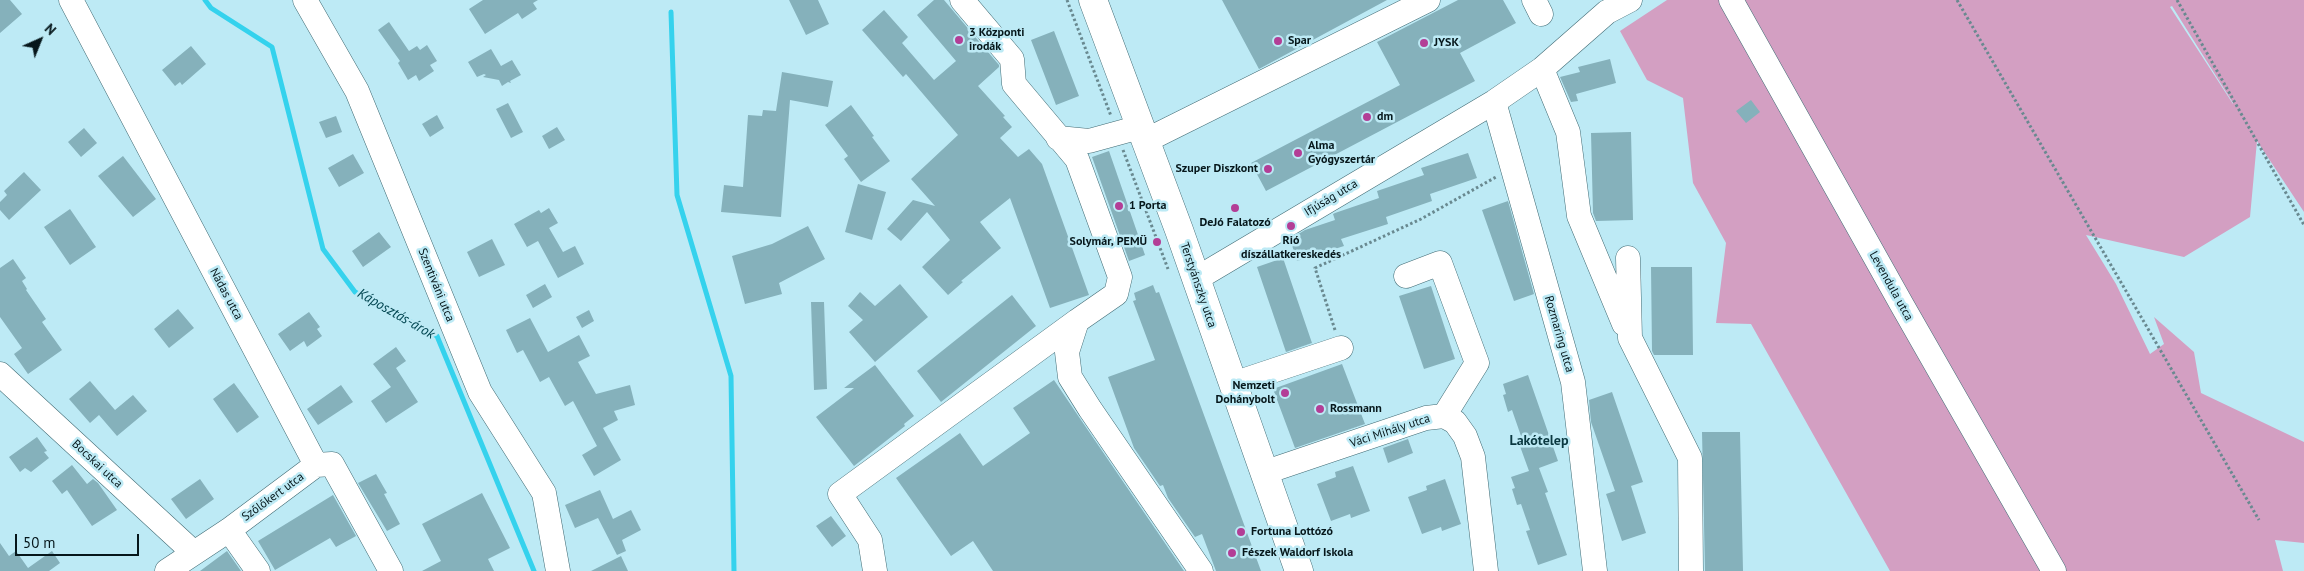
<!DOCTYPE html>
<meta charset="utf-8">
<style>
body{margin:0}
#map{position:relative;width:2304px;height:571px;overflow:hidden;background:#bdeaf5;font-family:"PT Sans",sans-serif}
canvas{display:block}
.north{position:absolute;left:15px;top:15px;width:50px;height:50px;-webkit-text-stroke:4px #bdeaf5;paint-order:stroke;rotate:44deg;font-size:14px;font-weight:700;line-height:20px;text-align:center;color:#06171b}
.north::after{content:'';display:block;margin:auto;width:18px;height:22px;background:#06171b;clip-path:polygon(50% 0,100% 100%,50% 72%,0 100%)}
.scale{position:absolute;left:15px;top:534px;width:124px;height:22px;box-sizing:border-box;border:2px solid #06171b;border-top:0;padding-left:6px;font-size:15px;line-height:18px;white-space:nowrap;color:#06171b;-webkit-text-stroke:4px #bdeaf5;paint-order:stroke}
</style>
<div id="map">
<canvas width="2304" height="571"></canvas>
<div class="north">N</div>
<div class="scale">50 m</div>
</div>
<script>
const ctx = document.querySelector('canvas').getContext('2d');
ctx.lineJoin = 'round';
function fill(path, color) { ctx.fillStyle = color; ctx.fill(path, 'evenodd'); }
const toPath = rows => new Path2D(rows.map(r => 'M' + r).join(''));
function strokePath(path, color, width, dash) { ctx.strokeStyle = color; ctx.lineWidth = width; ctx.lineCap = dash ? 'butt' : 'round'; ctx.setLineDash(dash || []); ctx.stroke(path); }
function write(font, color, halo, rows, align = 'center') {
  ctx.font = font + ' "PT Sans",sans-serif'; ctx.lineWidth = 5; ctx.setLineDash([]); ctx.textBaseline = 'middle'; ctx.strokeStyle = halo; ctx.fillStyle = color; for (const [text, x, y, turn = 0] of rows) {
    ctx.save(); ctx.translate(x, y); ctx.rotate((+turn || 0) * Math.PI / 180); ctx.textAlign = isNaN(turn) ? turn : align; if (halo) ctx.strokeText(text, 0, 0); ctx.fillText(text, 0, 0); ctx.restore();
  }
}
const green = toPath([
 [1667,0,2304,0,2304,212,2257,141,2250,217,2184,257,2086,235,2116,284,2150,354,2164,344,2154,317,2194,352,2201,393,2304,442,2304,543,2275,540,2283,571,1890,571,1751,324,1716,323,1726,243,1693,183,1683,98,1647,80,1620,31],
 [2172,6,2233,103,2233,104,2170,7]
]);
const stream = toPath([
 [205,0,211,8,272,47,323,249,355,292,437,336,534,571],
 [671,12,677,195,731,376,734,571]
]);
const building = toPath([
 [0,0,10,0,22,14,0,33],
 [483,0,538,0,533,3,537,9,522,19,518,13,485,34,469,9],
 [789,0,818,0,829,24,806,35],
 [934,0,944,0,999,65,999,67,978,86,1005,116,1003,117,1012,127,1000,138,1018,157,1029,149,1042,164,1089,295,1050,308,1010,198,980,222,1001,248,961,281,963,282,948,295,922,267,950,240,927,212,901,241,887,229,913,200,935,206,911,179,958,135,906,74,903,77,862,30,884,10,908,37,902,43,934,80,956,61,917,15],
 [1222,0,1387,0,1259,69],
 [1458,0,1503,0,1516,23,1460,53,1475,81,1266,191,1251,163,1400,85,1377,42],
 [389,22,409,51,417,46,420,50,427,45,437,61,430,65,434,71,419,81,416,75,408,80,398,63,400,61,378,30],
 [1054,31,1079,96,1056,105,1031,40],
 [191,46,206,64,182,85,180,82,175,86,162,70],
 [491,49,501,66,512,60,521,75,510,81,511,83,508,82,502,86,499,80,483,77,486,75,484,74,477,77,468,62],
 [1610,59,1616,83,1576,94,1578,101,1571,102,1560,77,1580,72,1578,67],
 [782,72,833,81,828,107,790,100,781,217,721,212,724,185,743,187,748,115,762,116,763,110,776,111],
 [1751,100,1760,112,1746,123,1736,111],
 [508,103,523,132,511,138,496,109],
 [851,105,874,136,872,137,890,161,861,182,844,159,848,156,825,125],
 [437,115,444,128,430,137,422,124],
 [336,116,342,132,326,138,319,122],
 [557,127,565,140,549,149,542,136],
 [84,128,97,143,81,157,68,142],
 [1631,132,1633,220,1596,221,1593,213,1591,133],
 [1109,151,1145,255,1129,261,1092,157],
 [1468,153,1477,178,1430,194,1432,201,1386,217,1388,224,1341,239,1344,246,1297,261,1290,239,1305,230,1335,220,1333,214,1335,213,1379,198,1377,191,1424,175,1421,168],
 [353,154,364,173,339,187,328,168],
 [123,156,156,199,133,217,98,176],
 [24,172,41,190,9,220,0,210,0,202,7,195,4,191],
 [858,184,886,192,872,240,845,232],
 [1508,201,1534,294,1514,301,1482,210],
 [549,208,558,223,549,228,563,252,575,246,584,264,558,278,538,241,527,247,514,224,539,210,541,213],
 [70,209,96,247,70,265,44,227],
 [808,226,825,259,779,283,782,294,745,304,732,256,772,244],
 [379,232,391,247,363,267,352,251],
 [492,239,505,265,479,277,467,252],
 [1283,258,1312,343,1286,352,1257,267],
 [13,259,26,278,22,281,27,289,26,290,46,319,42,322,62,350,28,374,14,354,22,348,0,317,0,268],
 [1651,267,1692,267,1693,355,1654,355,1652,351],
 [545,284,552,297,533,308,526,295],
 [900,284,928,317,875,362,849,332,863,320,848,306,860,292,875,306],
 [1153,285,1156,293,1159,292,1261,571,1216,571,1202,534,1195,537,1168,498,1163,485,1160,486,1134,448,1108,377,1155,360,1133,301,1136,300,1134,293],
 [1431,286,1455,359,1424,369,1399,296],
 [1012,295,1036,326,941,402,917,371],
 [811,302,824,302,827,389,814,390],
 [178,309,194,328,169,348,154,329],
 [589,310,594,321,582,328,576,317],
 [309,312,320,327,317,329,322,336,307,347,304,341,290,351,278,334],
 [530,318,548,352,579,335,590,356,578,362,596,394,630,385,635,405,614,411,618,420,603,428,621,460,594,476,582,455,597,446,573,401,565,406,549,377,540,382,523,350,517,353,506,330],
 [396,347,406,361,396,368,418,402,386,423,371,401,391,387,373,364],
 [1342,364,1365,424,1295,448,1273,389],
 [875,365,914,416,904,424,905,426,854,466,816,417,854,388,844,388],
 [1528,375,1558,461,1539,468,1548,492,1545,493,1567,555,1538,565,1526,531,1530,530,1521,504,1517,505,1512,489,1515,488,1511,477,1529,471,1517,438,1521,436,1512,410,1508,412,1503,395,1506,394,1503,384],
 [1054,380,1079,417,1184,571,993,571,973,541,951,556,896,478,960,433,983,466,1030,433,1013,408],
 [90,381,115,410,133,395,147,411,117,436,99,415,90,423,69,399],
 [234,383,259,417,237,433,213,399],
 [341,385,353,402,318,425,307,409],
 [1612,392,1643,482,1631,486,1646,533,1622,541,1606,494,1615,491,1591,422,1589,400],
 [1702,432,1740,432,1743,571,1705,571],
 [37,437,47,451,44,452,49,458,31,472,25,468,20,472,9,457],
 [1408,439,1413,453,1388,463,1383,448],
 [72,465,87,484,93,479,98,483,117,510,92,526,67,490,62,494,52,481],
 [1353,466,1370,511,1351,518,1350,514,1331,521,1317,484,1336,477,1335,472],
 [376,474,387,493,384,494,400,524,387,531,358,483],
 [200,479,214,499,186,519,171,499],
 [1445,479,1461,524,1442,531,1441,527,1422,534,1408,497,1427,490,1426,486],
 [600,490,613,519,631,510,641,530,622,540,626,551,617,555,598,518,575,528,565,505],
 [482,493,510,548,488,559,494,571,422,571,441,561,422,524],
 [333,495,356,536,336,547,330,538,275,570,258,541],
 [831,516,846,536,832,547,816,526],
 [0,543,9,556,16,551,28,568,52,551,60,563,49,571,0,571],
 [227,551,241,571,200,571],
 [621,556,628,571,591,571]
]);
const path = toPath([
 [1067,0,1111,116],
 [1957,0,2259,520],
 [2177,0,2304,225],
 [1123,150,1168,269],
 [1335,330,1315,268,1421,219,1496,177]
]);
const minor = toPath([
 [71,0,316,465],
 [305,0,357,91,480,392,544,493,558,571],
 [962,0,1012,59,1014,84,1077,159,1120,277,1116,294,1077,321,1067,352,1070,377,1090,409,1201,571],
 [1534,0,1541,14],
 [1731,0,1902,305,2054,571],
 [1542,69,1568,132,1579,216,1624,324],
 [1494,102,1573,382,1595,571],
 [1058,138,1089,141,1140,127],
 [1145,141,1428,0],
 [1628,258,1630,338,1690,458,1691,571],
 [1406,276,1440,263,1477,363,1444,416],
 [1196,279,1494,102,1542,69,1607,12,1630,0],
 [0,374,194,553],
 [1233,384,1341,348],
 [316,465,332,464,391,571],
 [1263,473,1426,418,1444,416,1455,422,1465,436,1473,457,1486,571],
 [229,530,258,571],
 [167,571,229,530,316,465],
 [875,571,870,540,840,494,1077,321]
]);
const major = toPath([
 [1093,0,1179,230,1299,571]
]);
const markers = [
 [959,40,5,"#b33e96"],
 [1278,41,5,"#b33e96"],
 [1424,43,5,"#b33e96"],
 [1367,117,5,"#b33e96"],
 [1298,153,5,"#b33e96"],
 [1268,169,5,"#b33e96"],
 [1119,206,5,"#b33e96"],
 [1235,208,5,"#b33e96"],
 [1291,226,5,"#b33e96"],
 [1157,242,5,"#b33e96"],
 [1285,393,5,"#b33e96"],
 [1320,409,5,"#b33e96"],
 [1241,532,5,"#b33e96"],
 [1232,553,5,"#b33e96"]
];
const poiNames = [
 ["3 Központi",969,33],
 ["irodák",969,47],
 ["Spar",1288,41],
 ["JYSK",1434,43],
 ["dm",1377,117],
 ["Alma",1308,146],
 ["Gyógyszertár",1308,160],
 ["Szuper Diszkont",1258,169,"right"],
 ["1 Porta",1129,206],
 ["DeJó Falatozó",1235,223,"center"],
 ["Rió",1291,241,"center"],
 ["díszállatkereskedés",1291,255,"center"],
 ["Solymár, PEMÜ",1147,242,"right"],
 ["Nemzeti",1275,386,"right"],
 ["Dohánybolt",1275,400,"right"],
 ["Rossmann",1330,409],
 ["Fortuna Lottózó",1251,532],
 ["Fészek Waldorf Iskola",1242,553]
];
const streetNames = [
 ["Ifjúság utca",1331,198,-31],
 ["Szentiváni utca",436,285,68],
 ["Terstyánszky utca",1198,285,71],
 ["Levendula utca",1891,286,61],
 ["Nádas utca",226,294,62],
 ["Rozmaring utca",1559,334,74],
 ["Váci Mihály utca",1390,431,-18],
 ["Bocskai utca",97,464,43],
 ["Szőlőkert utca",273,497,-36]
];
const waterNames = [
 ["Káposztás-árok",396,314,30]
];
const neighbourhoodNames = [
 ["Lakótelep",1539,441]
];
fill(green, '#d39fc2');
strokePath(stream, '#35d2ed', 5);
fill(building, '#85b1bb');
strokePath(minor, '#416b74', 25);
strokePath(major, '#416b74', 29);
strokePath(path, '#698990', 3, [2.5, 2.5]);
strokePath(minor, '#fff', 24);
strokePath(major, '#fff', 28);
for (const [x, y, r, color] of markers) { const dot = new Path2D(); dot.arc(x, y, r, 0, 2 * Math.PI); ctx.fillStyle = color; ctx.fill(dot); strokePath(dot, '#bdeaf5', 2); }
write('bold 12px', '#06171b', '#bdeaf5', poiNames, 'left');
write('12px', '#06171b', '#bdeaf5', streetNames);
write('italic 14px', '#004550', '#bdeaf5', waterNames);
write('bold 14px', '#0a3840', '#bdeaf5', neighbourhoodNames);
</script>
